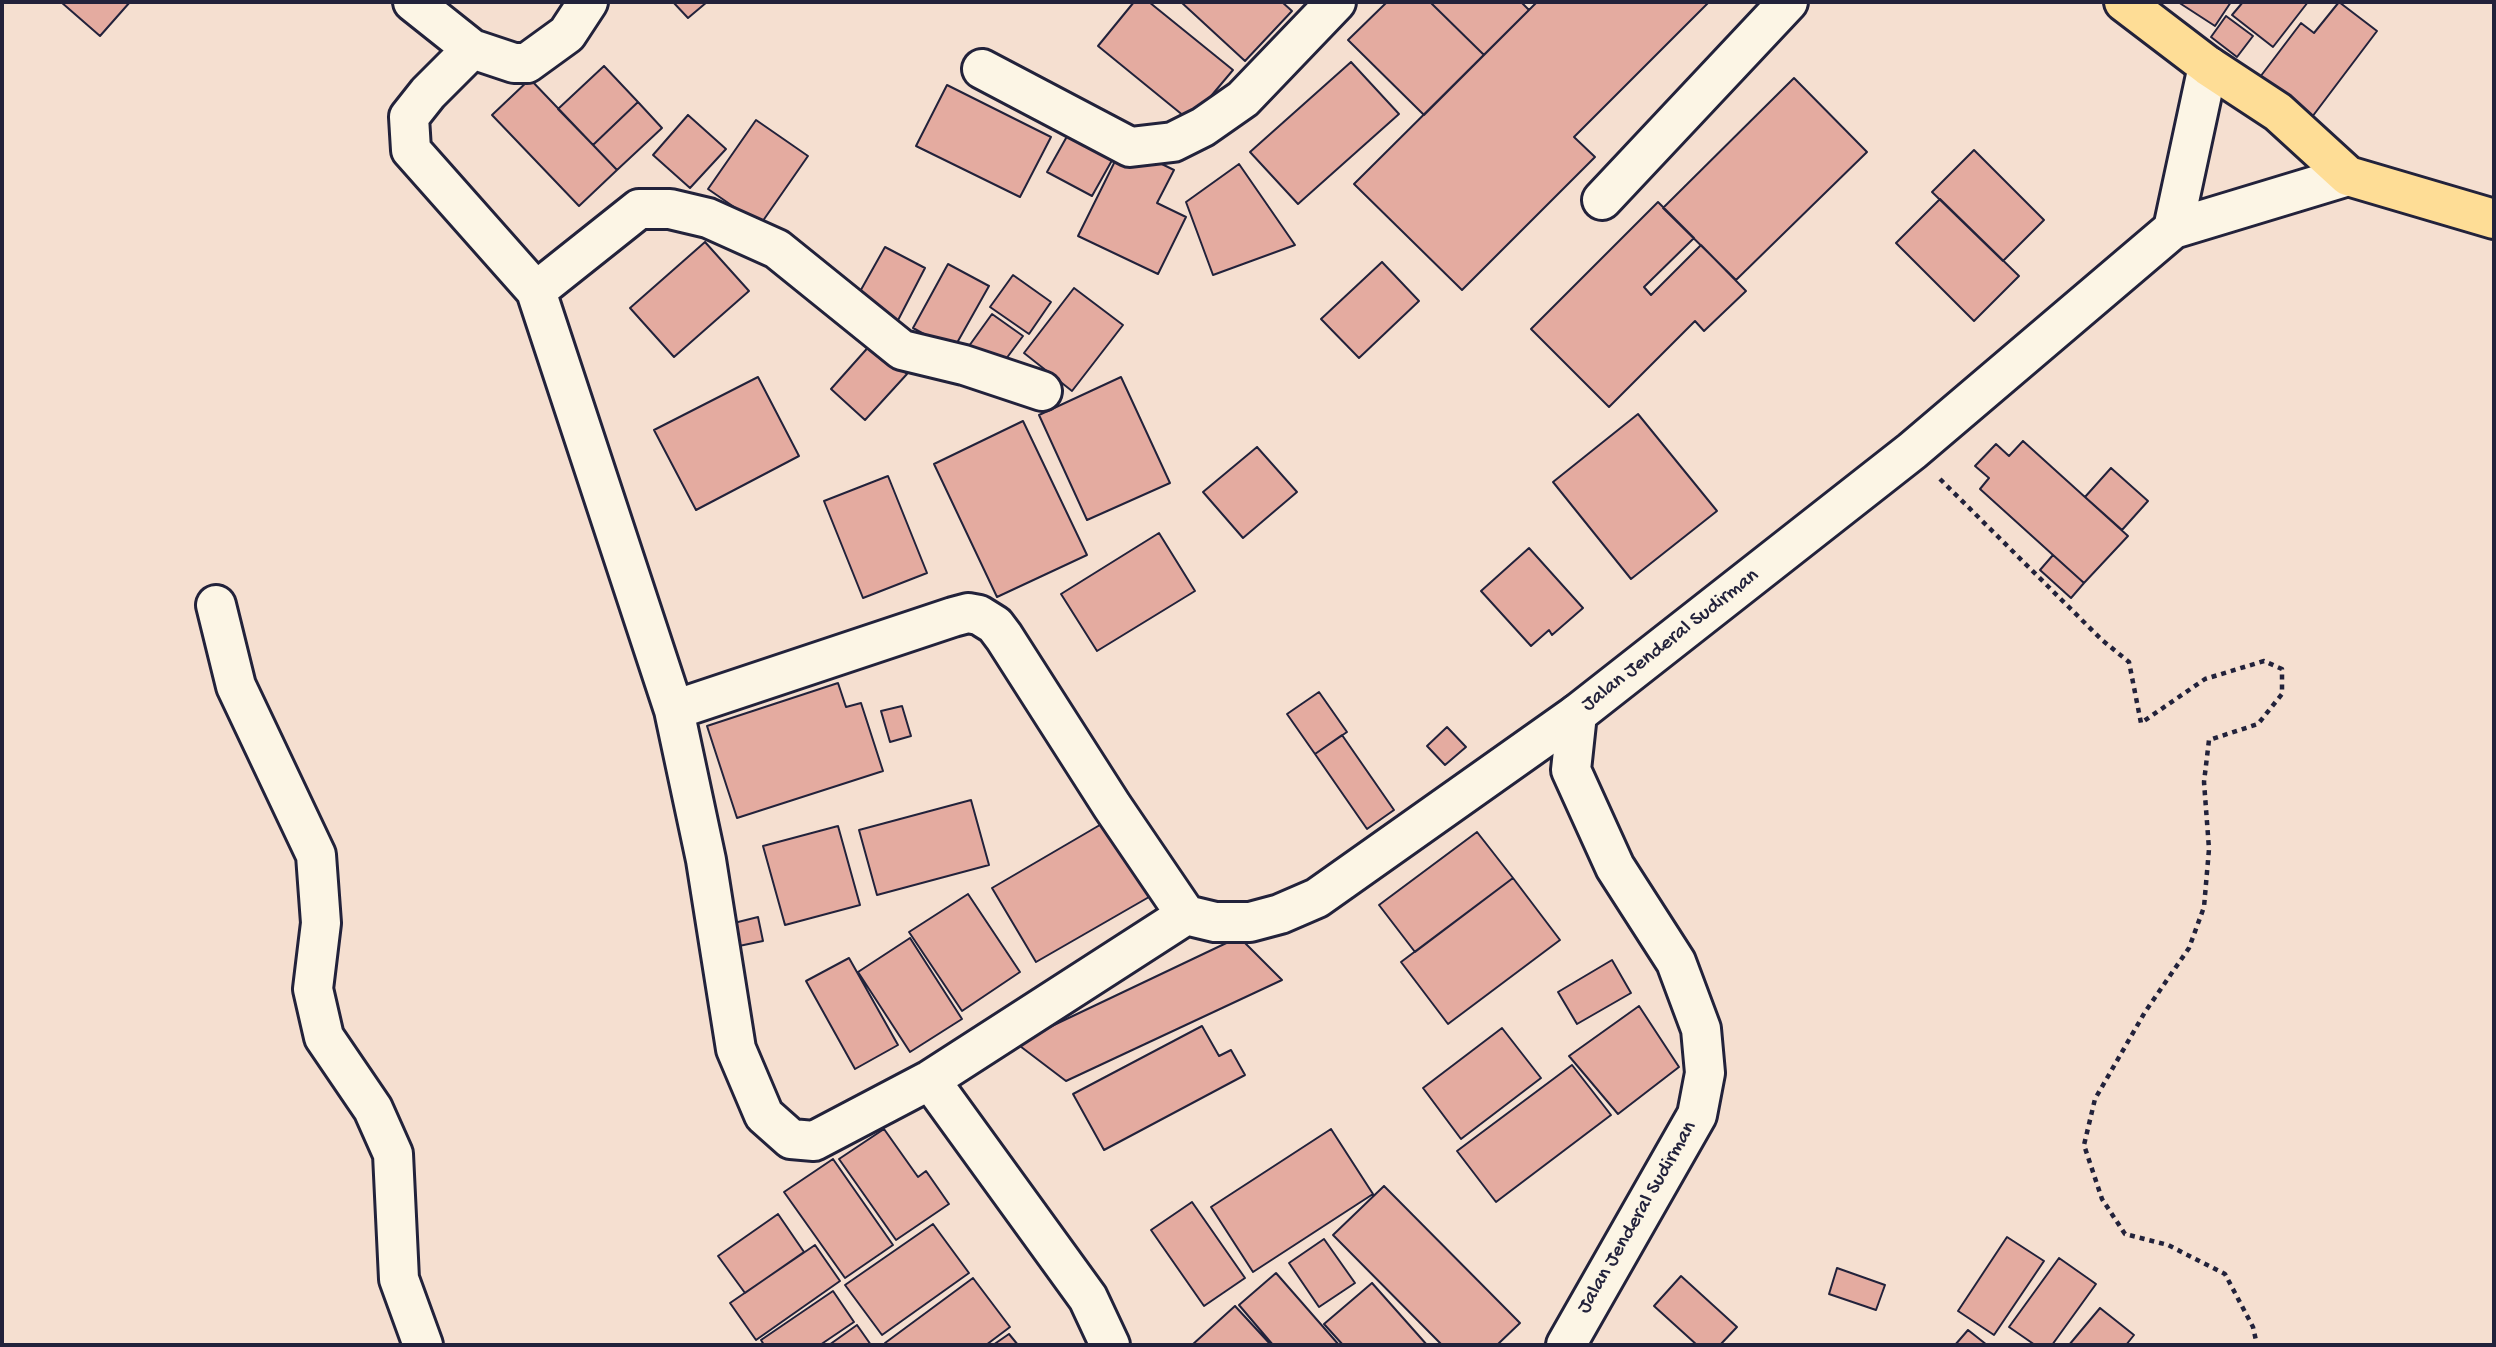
<!DOCTYPE html>
<style>
body{margin:0}
#map{position:relative;width:2496px;height:1347px;overflow:hidden;background:#f5dfd0;font-family:"Gochi Hand",sans-serif}
canvas{display:block}
.frame{position:absolute;inset:0;border:4px solid #22223b;pointer-events:none}
</style>
<div id="map">
<canvas width="2496" height="1347"></canvas>
<div class="frame"></div>
</div>
<script>
const ctx = document.querySelector('canvas').getContext('2d');
ctx.lineJoin = 'round';
function fill(path, color) { ctx.fillStyle = color; ctx.fill(path, 'evenodd'); }
const toPath = rows => new Path2D(rows.map(r => 'M' + r).join(''));
function strokePath(path, color, width, dash) { ctx.strokeStyle = color; ctx.lineWidth = width; ctx.lineCap = dash ? 'butt' : 'round'; ctx.setLineDash(dash || []); ctx.stroke(path); }
function write(font, color, halo, rows, align = 'center') {
  ctx.font = font + ' "Gochi Hand",sans-serif'; ctx.lineWidth = 6; ctx.setLineDash([]); ctx.textBaseline = 'middle'; ctx.strokeStyle = halo; ctx.fillStyle = color; for (const [text, x, y, turn = 0] of rows) {
    ctx.save(); ctx.translate(x, y); ctx.rotate((+turn || 0) * Math.PI / 180); ctx.textAlign = isNaN(turn) ? turn : align; if (halo) ctx.strokeText(text, 0, 0); ctx.fillText(text, 0, 0); ctx.restore();
  }
}
const building = toPath([
 [61,2,130,2,100,36,61,2],
 [673,2,707,2,688,18,673,2],
 [1134,2,1149,2,1233,70,1190,121,1098,46,1134,2],
 [1181,2,1282,2,1292,11,1245,61,1181,2],
 [1387,2,1430,2,1484,55,1424,115,1348,40,1387,2],
 [1430,2,1521,2,1529,10,1484,55,1430,2],
 [1537,2,1709,2,1574,137,1595,157,1462,290,1354,184,1537,2],
 [2178,2,2231,2,2215,26,2178,2],
 [2243,2,2308,2,2273,47,2232,15,2243,2],
 [2339,2,2377,31,2309,121,2257,81,2301,23,2314,33,2339,2],
 [2226,16,2253,36,2237,57,2211,37,2226,16],
 [1351,62,1399,114,1298,204,1250,152,1351,62],
 [604,66,638,102,593,145,558,109,604,66],
 [1794,78,1867,152,1736,280,1663,208,1794,78],
 [530,79,617,170,579,206,492,115,530,79],
 [947,85,1051,137,1020,197,916,146,947,85],
 [638,102,662,128,617,170,593,145,638,102],
 [688,115,726,149,690,188,653,155,688,115],
 [756,120,808,156,760,225,708,189,756,120],
 [1070,131,1115,155,1092,196,1047,172,1070,131],
 [1123,145,1174,170,1157,203,1186,217,1158,274,1078,236,1123,145],
 [1974,150,2044,220,2003,261,1932,192,1974,150],
 [1239,164,1295,245,1213,275,1186,202,1239,164],
 [1940,199,2019,276,1974,321,1896,243,1940,199],
 [1658,202,1694,238,1644,287,1651,295,1701,245,1746,291,1704,331,1695,321,1609,407,1531,329,1658,202],
 [705,242,749,291,674,357,630,308,705,242],
 [885,247,925,268,895,326,853,304,885,247],
 [1382,262,1419,301,1359,358,1321,319,1382,262],
 [948,264,989,286,953,350,913,328,948,264],
 [1013,275,1051,302,1029,334,990,307,1013,275],
 [1074,288,1123,325,1072,391,1024,353,1074,288],
 [992,314,1023,336,1000,367,969,346,992,314],
 [872,343,907,374,865,420,831,389,872,343],
 [758,377,799,456,696,510,654,430,758,377],
 [1121,377,1170,483,1087,520,1039,415,1121,377],
 [1638,414,1717,511,1631,579,1553,482,1638,414],
 [1023,421,1087,555,997,597,934,464,1023,421],
 [2023,441,2128,536,2084,583,1980,489,1989,478,1975,466,1996,444,2009,456,2023,441],
 [1257,447,1297,492,1243,538,1203,492,1257,447],
 [2111,468,2148,501,2122,530,2085,497,2111,468],
 [888,476,927,573,863,598,824,501,888,476],
 [1159,533,1195,591,1097,651,1061,594,1159,533],
 [1529,548,1583,608,1552,635,1549,630,1531,646,1481,591,1529,548],
 [2053,555,2084,583,2071,598,2040,570,2053,555],
 [838,683,846,707,861,703,883,771,737,818,707,726,838,683],
 [1319,692,1347,732,1315,754,1287,714,1319,692],
 [902,706,911,736,890,742,881,711,902,706],
 [1447,727,1466,747,1445,765,1427,746,1447,727],
 [1342,735,1394,810,1367,829,1315,754,1342,735],
 [971,800,989,865,877,895,859,830,971,800],
 [1105,822,1149,897,1036,962,992,888,1105,822],
 [838,826,860,905,785,925,763,846,838,826],
 [1477,832,1513,878,1415,952,1379,905,1477,832],
 [1513,878,1560,940,1448,1024,1401,962,1513,878],
 [968,894,1020,972,962,1011,909,932,968,894],
 [758,917,763,941,739,946,734,923,758,917],
 [1239,937,1282,980,1066,1081,1016,1043,1239,937],
 [910,938,962,1019,910,1052,858,972,910,938],
 [849,958,898,1045,855,1069,806,981,849,958],
 [1612,960,1631,993,1577,1024,1558,992,1612,960],
 [1639,1006,1679,1067,1618,1114,1569,1056,1639,1006],
 [1202,1026,1219,1056,1231,1050,1245,1075,1104,1150,1073,1094,1202,1026],
 [1502,1028,1541,1078,1461,1139,1423,1088,1502,1028],
 [1572,1065,1611,1115,1496,1202,1457,1151,1572,1065],
 [884,1129,918,1177,926,1171,949,1204,896,1240,839,1159,884,1129],
 [1331,1129,1373,1194,1253,1272,1211,1207,1331,1129],
 [833,1159,893,1245,845,1278,784,1192,833,1159],
 [1384,1186,1520,1323,1497,1345,1442,1345,1333,1235,1384,1186],
 [1192,1202,1245,1278,1204,1306,1151,1230,1192,1202],
 [778,1214,804,1252,745,1293,718,1256,778,1214],
 [933,1224,969,1273,882,1335,845,1285,933,1224],
 [2007,1237,2044,1261,1994,1335,1958,1311,2007,1237],
 [1324,1239,1355,1283,1319,1307,1289,1263,1324,1239],
 [815,1245,840,1281,756,1340,730,1303,815,1245],
 [2059,1258,2096,1284,2052,1345,2035,1345,2009,1327,2059,1258],
 [1837,1268,1885,1285,1876,1310,1829,1294,1837,1268],
 [1276,1273,1339,1345,1273,1345,1239,1305,1276,1273],
 [1681,1276,1737,1327,1720,1345,1697,1345,1654,1306,1681,1276],
 [973,1278,1010,1327,986,1345,887,1345,885,1343,973,1278],
 [1372,1283,1427,1345,1343,1345,1324,1324,1372,1283],
 [833,1291,854,1322,820,1345,764,1345,761,1340,833,1291],
 [1235,1306,1271,1345,1192,1345,1235,1306],
 [2100,1308,2134,1335,2126,1345,2069,1345,2100,1308],
 [857,1325,871,1345,829,1345,857,1325],
 [1968,1330,1987,1345,1955,1345,1968,1330],
 [1009,1334,1018,1345,993,1345,1009,1334]
]);
const path = toPath([
 [1940,479,2102,640,2129,662,2141,723,2205,679,2264,661,2282,669,2282,694,2258,724,2209,740,2204,782,2209,849,2204,907,2189,948,2145,1012,2095,1099,2084,1145,2102,1199,2125,1234,2168,1245,2225,1274,2253,1327,2257,1345]
]);
const minor = toPath([
 [413,2,472,49,428,93,409,117,411,150,536,291,674,710,953,617,968,613,979,615,995,625,1004,637,1112,806,1186,915,1215,922,1250,922,1280,914,1317,898,1577,714],
 [472,49,514,63,527,63,567,34,588,2],
 [982,69,1130,147,1173,142,1203,127,1243,99,1336,2],
 [1602,200,1788,2],
 [536,291,639,209,670,209,708,218,777,249,902,350,964,365,1042,391],
 [216,605,236,686,316,855,321,923,313,989,324,1037,373,1109,393,1154,399,1279,423,1345],
 [674,710,706,860,736,1049,764,1115,791,1139,814,1141,930,1080,1186,915],
 [930,1080,1088,1298,1110,1345]
]);
const secondary = toPath([
 [2173,229,2208,66],
 [1566,1345,1697,1115,1705,1073,1701,1029,1676,962,1615,867,1571,770,1577,714,1912,451,2173,229,2348,176]
]);
const trunk = toPath([
 [2124,2,2208,66,2278,112,2348,176,2494,219]
]);
const streetNames = [
 ["Jalan Jenderal Sudirman",1671,641,-38],
 ["Jalan Jenderal Sudirman",1638,1218,-60]
];
fill(building, '#e4aba0');
strokePath(building, '#22223b', 2);
strokePath(minor, '#22223b', 44);
strokePath(secondary, '#22223b', 44);
strokePath(trunk, '#22223b', 44);
strokePath(path, '#22223b', 4.5, [5, 5]);
strokePath(minor, '#fcf5e5', 38);
strokePath(secondary, '#fcf5e5', 38);
strokePath(trunk, '#fedd96', 38);
write('21px', '#22223b', '#fcf5e5', streetNames);
</script>
